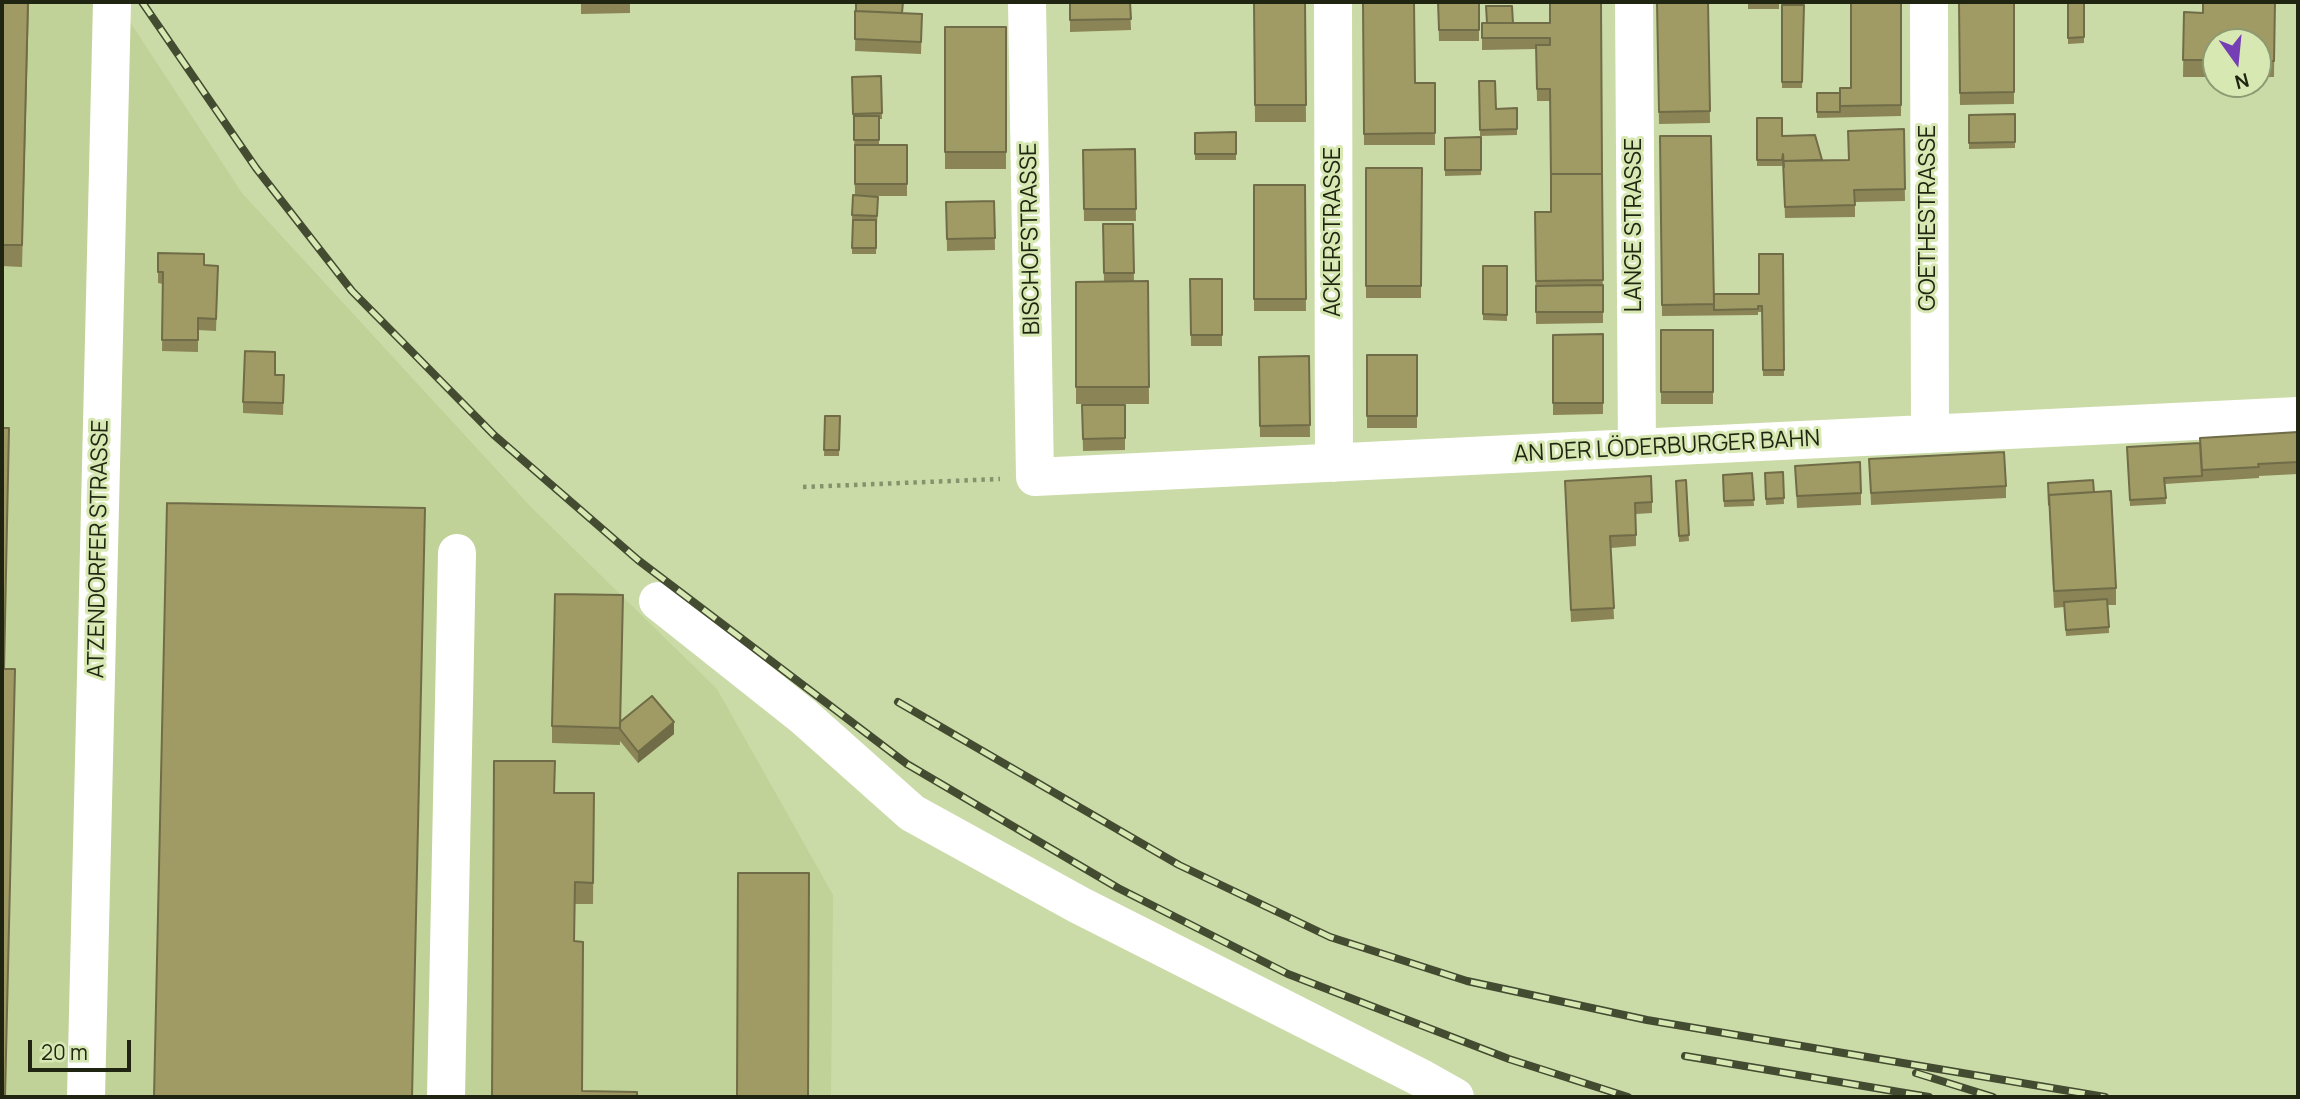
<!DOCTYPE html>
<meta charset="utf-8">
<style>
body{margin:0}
#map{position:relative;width:2300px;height:1099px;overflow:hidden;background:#cbdba7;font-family:Manrope,sans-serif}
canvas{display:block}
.frame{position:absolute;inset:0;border:4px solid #1f2511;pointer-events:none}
.north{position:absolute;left:2202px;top:28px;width:70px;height:70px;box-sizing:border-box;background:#d7e8b3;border:2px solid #8d9a72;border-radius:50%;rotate:165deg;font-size:19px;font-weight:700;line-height:28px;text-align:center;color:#1f2511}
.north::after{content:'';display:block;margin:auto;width:24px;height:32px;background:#763eb5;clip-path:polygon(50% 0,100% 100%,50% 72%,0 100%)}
.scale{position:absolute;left:28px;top:1040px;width:103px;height:32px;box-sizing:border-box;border:4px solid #1f2511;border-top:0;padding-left:9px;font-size:21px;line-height:24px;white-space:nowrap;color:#1f2511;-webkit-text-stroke:5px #d7e8b3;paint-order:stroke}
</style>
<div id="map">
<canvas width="2300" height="1099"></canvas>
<div class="frame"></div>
<div class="north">N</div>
<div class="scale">20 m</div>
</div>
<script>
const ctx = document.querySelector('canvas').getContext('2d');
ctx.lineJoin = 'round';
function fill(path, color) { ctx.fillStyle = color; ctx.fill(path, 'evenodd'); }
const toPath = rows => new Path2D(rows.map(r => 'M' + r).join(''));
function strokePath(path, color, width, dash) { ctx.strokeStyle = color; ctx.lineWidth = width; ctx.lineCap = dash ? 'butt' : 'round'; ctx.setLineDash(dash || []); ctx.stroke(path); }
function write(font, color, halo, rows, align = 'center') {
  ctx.font = font + ' Manrope,sans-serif'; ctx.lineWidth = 6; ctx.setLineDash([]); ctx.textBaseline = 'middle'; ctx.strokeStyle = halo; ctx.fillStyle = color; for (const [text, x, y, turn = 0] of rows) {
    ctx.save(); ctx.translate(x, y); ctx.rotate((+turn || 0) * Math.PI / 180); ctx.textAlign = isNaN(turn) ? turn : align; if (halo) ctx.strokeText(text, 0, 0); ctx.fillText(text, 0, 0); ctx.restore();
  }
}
const built = toPath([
 [2,2,117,2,242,193,530,506,717,689,833,895,831,1097,2,1097]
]);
const path = toPath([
 [803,487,1000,479]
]);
const minor = toPath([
 [1027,2,1035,477,2298,416],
 [1333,2,1334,463],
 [1634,2,1637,448],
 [1929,2,1930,434],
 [658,601,803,716,912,813,1079,905,1423,1079,1455,1097],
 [86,1097,112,2],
 [446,1097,457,553]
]);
const rail = toPath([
 [142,2,256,168,352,291,494,435,638,560,907,764,1118,888,1288,974,1509,1059,1628,1097],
 [898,702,1179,865,1330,937,1467,981,1647,1020,2105,1097],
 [1685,1056,1929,1097],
 [1916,1073,1993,1097]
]);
const wall = toPath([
 [2,2,29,2,22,267,2,266],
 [581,2,630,2,630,13,581,14],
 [856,2,902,13,922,14,921,54,855,51],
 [1070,2,1130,2,1131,30,1070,32],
 [1254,2,1305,2,1306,122,1255,122],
 [1363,2,1415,83,1435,83,1435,145,1364,145],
 [1438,2,1479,2,1479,41,1439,41],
 [1601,2,1603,323,1536,324,1535,212,1551,212,1550,101,1537,101,1536,49,1482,50,1482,23,1550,23],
 [1657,2,1708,2,1710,123,1659,124],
 [1748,2,1779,2,1779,9,1748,9],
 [1902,2,1901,116,1817,118,1817,93,1840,93,1851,88],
 [1959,2,2014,2,2014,104,1960,105],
 [2068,2,2084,2,2084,43,2068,44],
 [2275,2,2274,77,2258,77,2258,42,2216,42,2216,77,2183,77,2184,12,2203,13],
 [1782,5,1804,5,1802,88,1782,88],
 [945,27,1006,27,1006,169,945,169],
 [881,76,882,119,879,119,879,145,907,145,907,196,865,196,878,197,876,254,852,254,852,215,855,196,854,120,853,120,852,77],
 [1479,81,1496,109,1517,108,1517,135,1480,136],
 [2015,114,2015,148,1969,149,1969,115],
 [1757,118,1782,136,1822,160,1849,160,1904,129,1905,201,1855,202,1855,217,1785,218,1783,160,1782,166,1757,166],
 [1236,132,1236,160,1195,160,1195,133],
 [1660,136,1714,294,1759,294,1783,254,1784,376,1763,376,1762,312,1758,312,1758,315,1662,316],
 [1481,137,1481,175,1445,176,1445,138],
 [1135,149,1136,221,1084,221,1083,150],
 [1366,168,1422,168,1421,298,1366,298],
 [1254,185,1305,185,1306,311,1254,311],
 [994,201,995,250,947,251,946,202],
 [1103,224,1133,224,1134,282,1148,281,1149,404,1076,404,1076,282,1104,282],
 [158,253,204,265,218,266,216,331,198,330,198,352,162,351,163,284,158,283],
 [1483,266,1507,266,1507,321,1483,320],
 [1190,279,1222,279,1222,346,1191,346],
 [1661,330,1713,330,1713,404,1661,404],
 [1603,334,1603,414,1553,415,1553,335],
 [1367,355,1417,355,1417,428,1367,428],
 [1309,356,1310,437,1260,437,1259,357],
 [275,375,284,375,283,415,243,413,243,402],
 [1082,405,1125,405,1125,450,1083,451],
 [825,416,840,416,839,456,824,456],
 [2298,432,2298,474,2259,476,2259,478,2165,484,2166,504,2130,506,2127,447,2200,444],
 [1869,459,2006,486,2006,498,1871,505],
 [1795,466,1861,493,1861,505,1797,508],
 [1783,472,1784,504,1766,505,1765,473],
 [1752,473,1754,506,1724,507,1723,475],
 [1686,480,1689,541,1679,542,1676,481],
 [1565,481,1652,502,1652,513,1636,514,1636,546,1611,548,1614,619,1571,622],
 [2048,483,2094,492,2116,588,2116,605,2108,605,2109,633,2066,636,2064,607,2054,608],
 [620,722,674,734,638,763,620,741,620,745,552,743,552,726],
 [555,793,594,793,593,904,575,904,492,1097]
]);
const shadedWall = toPath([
 [674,722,674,734,638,763,638,752]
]);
const building = toPath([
 [2,2,28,2,22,245,2,245,2,2],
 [856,2,903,2,902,13,856,11,856,2],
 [1070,2,1130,2,1131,19,1070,20,1070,2],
 [1254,2,1305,2,1306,105,1255,105,1254,2],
 [1363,2,1414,2,1415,83,1435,83,1435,133,1364,134,1363,2],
 [1438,2,1479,2,1479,30,1439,30,1438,2],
 [1550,2,1601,2,1602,174,1551,174,1551,179,1550,89,1537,89,1536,45,1550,45,1550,38,1482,38,1482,23,1550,23,1550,2],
 [1657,2,1708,2,1710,111,1659,112,1657,2],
 [1851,2,1901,2,1901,105,1840,106,1840,88,1851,88,1851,2],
 [1959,2,2014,2,2014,92,1960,93,1959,2],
 [2068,2,2084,2,2084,37,2068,38,2068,2],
 [2203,2,2275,2,2274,61,2258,61,2258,42,2216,42,2216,60,2183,60,2184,12,2203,13,2203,2],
 [1782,5,1804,5,1802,82,1782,82,1782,5],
 [1486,6,1512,6,1513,23,1487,23,1486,6],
 [855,11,922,14,921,42,855,39,855,11],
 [945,27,1006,27,1006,152,945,152,945,27],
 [881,76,882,113,853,114,852,77,881,76],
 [1479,81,1495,81,1496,109,1517,108,1517,129,1480,130,1479,81],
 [1817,93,1840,93,1840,112,1817,112,1817,93],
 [2015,114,2015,142,1969,143,1969,115,2015,114],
 [854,116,879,116,879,140,854,140,854,116],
 [1757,118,1782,118,1782,136,1815,135,1822,160,1783,161,1784,167,1783,154,1782,160,1757,160,1757,118],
 [1904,129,1905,189,1854,190,1855,205,1785,207,1783,161,1849,160,1848,131,1904,129],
 [1236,132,1236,154,1195,154,1195,133,1236,132],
 [1660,136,1711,136,1714,304,1662,305,1660,136],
 [1481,137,1481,170,1445,170,1445,138,1481,137],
 [855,145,907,145,907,184,855,184,855,145],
 [1135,149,1136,209,1084,209,1083,150,1135,149],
 [1366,168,1422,168,1421,286,1366,286,1366,168],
 [1551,174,1602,174,1603,280,1536,281,1535,212,1551,212,1551,174],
 [1254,185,1305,185,1306,299,1254,299,1254,185],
 [853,195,878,197,877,216,852,215,853,195],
 [994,201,995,238,947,239,946,202,994,201],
 [853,220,876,220,876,248,852,248,853,220],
 [1103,224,1133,224,1134,273,1104,273,1103,224],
 [158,253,204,254,204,265,218,266,216,319,198,318,198,340,162,340,163,272,158,272,158,253],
 [1759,254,1783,254,1784,370,1763,370,1762,306,1758,306,1758,309,1714,310,1714,294,1759,294,1759,254],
 [1483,266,1507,266,1507,315,1483,314,1483,266],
 [1190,279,1222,279,1222,335,1191,335,1190,279],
 [1148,281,1149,387,1076,387,1076,282,1148,281],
 [1603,285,1603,312,1536,312,1536,286,1603,285],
 [1661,330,1713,330,1713,392,1661,392,1661,330],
 [1603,334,1603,403,1553,403,1553,335,1603,334],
 [245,351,275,352,275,375,284,375,283,403,243,402,245,351],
 [1367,355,1417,355,1417,416,1367,416,1367,355],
 [1309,356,1310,425,1260,426,1259,357,1309,356],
 [1082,405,1125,405,1125,438,1083,439,1082,405],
 [825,416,840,416,839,450,824,450,825,416],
 [2,428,9,428,4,669,15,669,5,1097,2,1097,2,428],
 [2298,432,2298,462,2258,464,2259,467,2202,470,2200,438,2298,432],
 [2200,443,2202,476,2164,478,2166,498,2130,500,2127,447,2200,443],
 [2004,452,2006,486,1871,493,1869,459,2004,452],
 [1860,462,1861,493,1797,496,1795,466,1860,462],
 [1783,472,1784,498,1766,499,1765,473,1783,472],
 [1752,473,1754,500,1724,501,1723,475,1752,473],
 [1651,476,1652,502,1635,503,1636,535,1610,536,1614,608,1571,610,1565,481,1651,476],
 [1686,480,1689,535,1679,536,1676,481,1686,480],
 [2093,480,2094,492,2049,495,2049,505,2048,483,2093,480],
 [2111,491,2116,588,2054,591,2049,495,2111,491],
 [167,503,425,508,412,1097,154,1097,167,503],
 [555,594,623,595,620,728,552,726,555,594],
 [2107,599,2109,627,2066,630,2064,602,2107,599],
 [652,696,674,722,638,752,620,729,620,722,652,696],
 [494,761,555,761,554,793,594,793,593,883,575,882,574,941,583,942,582,1091,637,1092,637,1097,492,1097,494,761],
 [738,873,809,873,808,1097,737,1097,738,873]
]);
const streetNames = [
 ["GOETHESTRASSE",1929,218,-90],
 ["LANGE STRASSE",1635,225,-90],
 ["ACKERSTRASSE",1334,232,-90],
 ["BISCHOFSTRASSE",1031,239,-91],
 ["AN DER LÖDERBURGER BAHN",1667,447,-3],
 ["ATZENDORFER STRASSE",99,549,-89]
];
fill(built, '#c0d297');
strokePath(path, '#86926b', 4.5, [3.5, 5]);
strokePath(minor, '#fff', 38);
strokePath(rail, '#434b30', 8);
strokePath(rail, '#d7e8b3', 5, [16]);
fill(wall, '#8a8457');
fill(shadedWall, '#706c47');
fill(building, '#a09a65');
strokePath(building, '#706c47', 2);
write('23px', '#1f2511', '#d7e8b3', streetNames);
</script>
